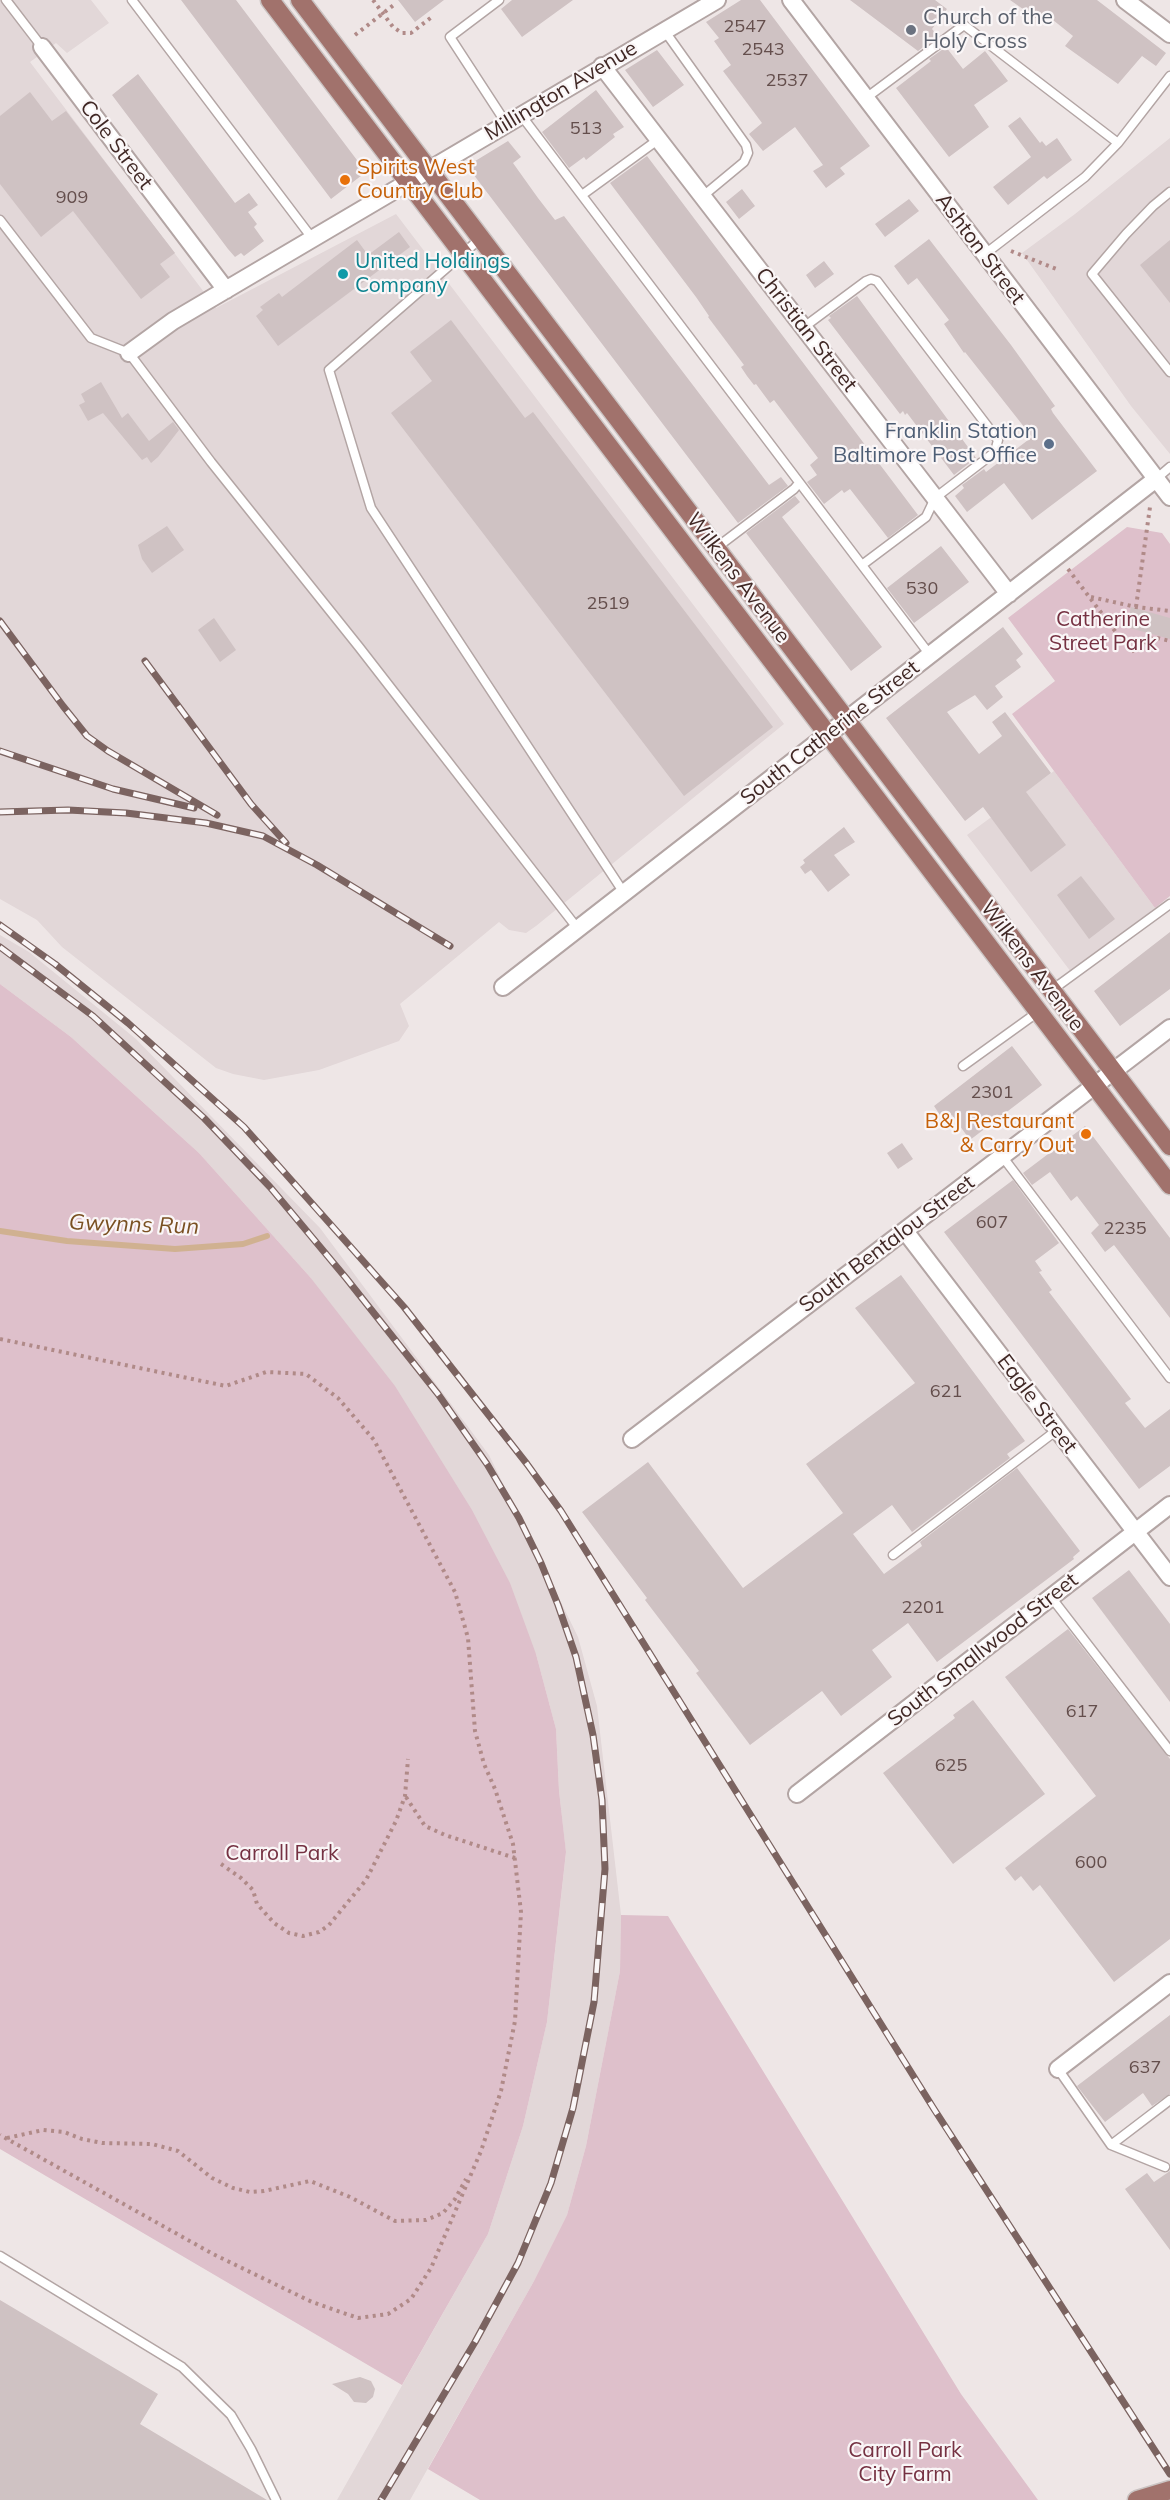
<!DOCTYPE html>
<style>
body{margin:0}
canvas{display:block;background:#eee6e6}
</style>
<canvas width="1170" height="2500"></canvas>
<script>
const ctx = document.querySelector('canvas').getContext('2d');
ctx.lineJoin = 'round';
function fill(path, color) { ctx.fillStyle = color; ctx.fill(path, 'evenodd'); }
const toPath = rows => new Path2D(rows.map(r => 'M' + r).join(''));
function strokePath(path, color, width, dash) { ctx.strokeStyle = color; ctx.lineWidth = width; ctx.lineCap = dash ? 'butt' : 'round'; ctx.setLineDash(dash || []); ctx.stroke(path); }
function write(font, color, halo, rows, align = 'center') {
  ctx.font = font + ' Mulish,sans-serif'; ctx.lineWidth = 4.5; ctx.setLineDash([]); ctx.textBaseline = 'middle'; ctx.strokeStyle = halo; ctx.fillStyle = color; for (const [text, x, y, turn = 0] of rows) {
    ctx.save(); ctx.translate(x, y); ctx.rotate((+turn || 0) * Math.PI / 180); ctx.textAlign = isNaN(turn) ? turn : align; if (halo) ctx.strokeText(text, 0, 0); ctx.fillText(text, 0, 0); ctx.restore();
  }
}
const built = toPath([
 [0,0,91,0,109,23,67,53,56,43,30,62,216,308,396,214,784,724,536,926,526,933,509,930,499,922,400,1004,409,1026,399,1041,319,1070,264,1080,233,1074,216,1068,62,947,37,920,0,899],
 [1170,138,1170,454,1131,406,1022,253,1075,214],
 [1054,771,1155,908,1071,972,967,835],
 [0,935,29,952,136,1039,320,1228,489,1455,578,1637,597,1706,621,1915,620,1971,586,2146,567,2215,534,2281,410,2500,337,2500,488,2234,523,2126,547,2022,566,1853,559,1791,556,1729,536,1654,310,1277,199,1153,71,1037,0,984]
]);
const green = toPath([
 [1127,527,1162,533,1170,544,1170,896,1155,908,1012,714,1055,681,1008,618],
 [0,984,71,1037,199,1153,310,1277,395,1386,472,1510,510,1583,536,1654,556,1729,559,1791,566,1852,547,2022,523,2126,488,2234,402,2385,0,2149],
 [621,1915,668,1916,961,2394,1038,2500,480,2500,428,2469,534,2281,567,2215,586,2146,620,1971]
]);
const stream = toPath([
 [0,1231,67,1241,175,1249,243,1244,267,1236]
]);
const building = toPath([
 [181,0,236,0,366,172,331,199],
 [398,0,444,0,415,22],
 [512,0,573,0,522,37,501,9],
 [741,0,760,0,870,146,840,168,845,174,826,188,813,171,823,165,795,127,763,151,749,134,762,123,723,71,731,65,714,41,719,38,706,22],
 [850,0,935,0,947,9,932,29,938,36,918,51],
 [1010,0,1097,0,1166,53,1156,66,1142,56,1118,84,1065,46,1073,36,1048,16,1043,23],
 [946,47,963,69,985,51,1008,81,974,105,989,127,949,157,896,88,931,61,929,59],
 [657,50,684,85,653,107,625,70],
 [138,74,235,203,249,193,258,205,248,212,257,224,254,227,264,241,244,256,241,253,235,257,228,249,112,95],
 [596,90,624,127,613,134,615,137,586,160,584,157,569,168,542,132],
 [30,92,52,121,66,111,175,253,160,264,170,277,141,299,73,211,41,237,0,184,0,116],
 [1020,117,1040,143,1042,141,1046,146,1057,138,1072,160,1047,179,1044,176,1008,205,993,187,1031,157,1008,126],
 [508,141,521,157,513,163,538,198,555,220,564,216,769,485,781,477,788,486,738,523,467,166],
 [647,156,918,515,888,538,850,489,844,493,842,490,824,504,807,482,817,475,810,465,818,458,774,400,770,403,756,384,754,385,747,376,741,367,744,365,708,317,709,316,696,297,610,183],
 [742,189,755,206,739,219,726,202],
 [909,199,919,211,885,237,875,224],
 [399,232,410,247,278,346,256,316,263,310,260,307,279,293,282,297,357,240,368,255],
 [929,239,1011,345,1055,406,1051,409,1053,413,1097,471,1032,520,1004,483,967,512,955,496,964,488,962,485,984,469,986,472,1032,437,965,352,964,353,944,324,949,320,917,278,908,285,894,266],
 [1170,240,1170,303,1140,265],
 [824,261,834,274,815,288,806,275],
 [857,296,976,458,954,475,907,413,905,415,903,411,900,414,828,320,831,318,829,316],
 [451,320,525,418,533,412,773,727,684,796,391,413,432,381,410,352],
 [101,382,122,418,128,413,149,441,173,422,179,430,158,457,151,463,147,457,142,460,103,413,88,421,79,405,85,402,81,394],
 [795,496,800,502,782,517,882,647,851,671,746,533],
 [167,526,184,550,152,573,142,559,138,545],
 [941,546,969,582,914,623,887,588],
 [1131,607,1170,618,1170,639,1126,627],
 [214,618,236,650,220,662,198,630],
 [1003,627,1023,654,1016,660,1021,667,995,686,1003,697,987,710,975,695,947,712,979,754,1002,736,992,722,1005,712,1051,773,1026,792,1066,845,1031,872,983,807,965,821,886,718],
 [844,827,855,842,834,855,850,875,828,892,811,870,805,874,800,867,805,863,803,860],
 [1081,876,1115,919,1089,939,1057,895],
 [1170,932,1170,989,1120,1026,1094,991],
 [1012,1046,1042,1085,970,1140,952,1115,944,1121,934,1106],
 [1085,1126,1170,1238,1170,1318,1114,1245,1105,1252,1091,1233,1099,1225,1077,1196,1071,1201,1050,1172,1032,1185,1023,1173],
 [902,1143,913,1159,898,1169,887,1153],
 [1013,1180,1059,1243,1035,1261,1042,1271,1039,1272,1052,1290,1049,1292,1131,1399,1125,1403,1145,1428,1170,1409,1170,1466,1139,1489,944,1232],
 [901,1275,1025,1441,1007,1454,1010,1458,912,1532,892,1505,853,1534,884,1574,922,1546,920,1542,1017,1468,1080,1551,1073,1557,1074,1559,937,1662,908,1623,872,1650,892,1677,841,1716,822,1691,750,1745,696,1673,699,1671,645,1600,647,1598,582,1512,648,1462,743,1588,843,1513,806,1464,915,1383,855,1308],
 [1129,1570,1170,1624,1170,1702,1092,1598],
 [1068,1629,1170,1759,1170,1939,1114,1982,1040,1885,1033,1891,1021,1876,1015,1881,1005,1868,1096,1796,1005,1677],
 [973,1700,1045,1794,953,1864,883,1773,955,1718,953,1715],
 [1170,2015,1170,2094,1152,2106,1143,2093,1105,2122,1077,2086],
 [1170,2171,1170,2250,1125,2189,1147,2173,1154,2182],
 [0,2300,158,2394,140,2424,267,2500,0,2500],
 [360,2377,371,2381,375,2389,373,2397,366,2403,354,2402,348,2394,332,2384]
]);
const path = toPath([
 [373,0,393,27,402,33,411,33,433,16],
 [355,35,395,4],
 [1011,251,1059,270],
 [1068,569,1131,652,1153,637,1170,641],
 [1091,597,1136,607,1170,611],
 [1136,607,1150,507],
 [0,1339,226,1386,266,1372,306,1374,338,1398,374,1440,455,1592,468,1638,475,1731,484,1764,495,1789,513,1844,521,1912,515,2021,501,2091,481,2151,431,2268,411,2299,388,2314,358,2318,312,2302,213,2254,0,2135],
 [406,1797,425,1826,445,1835,515,1858],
 [221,1864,241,1878,253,1890,257,1904,274,1923,289,1933,303,1936,319,1932,329,1925,366,1880,396,1821,405,1796,408,1759],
 [7,2138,43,2130,64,2132,82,2139,102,2143,152,2144,178,2151,212,2178,233,2188,250,2192,264,2191,310,2181,350,2197,395,2221,426,2220,443,2213,455,2199,466,2179]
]);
const lane = toPath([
 [6,0,42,47],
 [132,0,312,238],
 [499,0,450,37,506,123],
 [664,30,746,145,748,153,744,162,703,196],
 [866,98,964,25,1118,143],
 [521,115,930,655],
 [1170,192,1153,206,1126,234,1092,274,1170,372],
 [582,195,659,139],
 [0,220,91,338,129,353,211,462,359,647,578,929],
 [481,238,329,370,371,508,624,893],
 [985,254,1085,177,1118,143,1170,76],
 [804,327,866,281,871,279,877,281,998,440,995,452,935,498,926,517,862,565],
 [1156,479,1170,467],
 [716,548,794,489,799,483],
 [1052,990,1170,904],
 [963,1066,1038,1012],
 [1002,1156,1170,1378],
 [893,1555,1057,1430],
 [1051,1597,1170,1751],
 [1058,2069,1111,2145,1165,2167],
 [1111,2145,1170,2100],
 [0,2256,182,2367,231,2415,251,2449,276,2500]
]);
const street = toPath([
 [791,0,1170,497],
 [1125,0,1170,34],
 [42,47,226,290],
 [602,66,1009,594],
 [129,353,173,321,717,0],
 [503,987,1156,479],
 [905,1231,1170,1577],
 [632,1439,1170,1028],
 [797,1794,1170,1505],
 [1058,2069,1170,1983]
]);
const primary = toPath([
 [270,0,1170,1185],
 [300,0,1170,1146],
 [1137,2500,1170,2490]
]);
const rail = toPath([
 [0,621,63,706,87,736,108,751,217,815],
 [145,661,251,804,286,843],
 [0,751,113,789,194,808],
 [0,812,68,810,126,813,206,823,263,836,317,865,450,946],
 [0,925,55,964,128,1023,244,1127,404,1307,527,1464,561,1511,934,2109,1170,2474],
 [0,947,93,1016,204,1118,270,1187,346,1278,438,1394,487,1464,519,1518,541,1563,558,1605,576,1657,593,1735,602,1800,605,1869,594,2002,573,2108,551,2183,518,2263,475,2342,381,2500]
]);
const markers = [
 [911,30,6,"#6b7280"],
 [345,180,6,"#e8710a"],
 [343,274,6,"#0f9aa8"],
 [1049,444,6,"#5c6f8a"],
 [1086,1134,6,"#e8710a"]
];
const numberNames = [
 ["2547",745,27],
 ["2543",763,50],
 ["2537",787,81],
 ["513",586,129],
 ["909",72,198],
 ["530",922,589],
 ["2519",608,604],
 ["2301",992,1093],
 ["607",992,1223],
 ["2235",1125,1229],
 ["621",946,1392],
 ["2201",923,1608],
 ["617",1082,1712],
 ["625",951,1766],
 ["600",1091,1863],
 ["637",1145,2068]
];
const worshipNames = [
 ["Church of the",923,18],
 ["Holy Cross",923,42]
];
const streetNames = [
 ["Millington Avenue",561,91,-31],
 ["Cole Street",116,145,53],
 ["Ashton Street",980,249,53],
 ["Christian Street",806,330,52],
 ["Wilkens Avenue",738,578,53],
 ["South Catherine Street",830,733,-38],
 ["Wilkens Avenue",1032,966,53],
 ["South Bentalou Street",887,1244,-37],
 ["Eagle Street",1037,1404,53],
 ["South Smallwood Street",983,1650,-38]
];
const foodNames = [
 ["Spirits West",357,168],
 ["Country Club",357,192],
 ["B&J Restaurant",1074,1122,"right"],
 ["& Carry Out",1074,1146,"right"]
];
const cultureNames = [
 ["United Holdings",355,262],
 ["Company",355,286]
];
const serviceNames = [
 ["Franklin Station",1037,432],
 ["Baltimore Post Office",1037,456]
];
const parkNames = [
 ["Catherine",1103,620],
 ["Street Park",1103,644],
 ["Carroll Park",282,1854],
 ["Carroll Park",905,2451],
 ["City Farm",905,2475]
];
const waterNames = [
 ["Gwynns Run",134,1225,2]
];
fill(built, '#e2d7d8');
fill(green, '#dec0cb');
strokePath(stream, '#d0b191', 6);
fill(building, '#cfc2c3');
strokePath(lane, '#b3a5a4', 11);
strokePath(street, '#b3a5a4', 20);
strokePath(primary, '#cac3c2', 21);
strokePath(path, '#b08a88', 4, [3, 4.5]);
strokePath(lane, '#fff', 8);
strokePath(street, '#fff', 16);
strokePath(primary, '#a1726c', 18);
strokePath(rail, '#7b6360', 7);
strokePath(rail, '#faf6f7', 4.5, [14]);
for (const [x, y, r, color] of markers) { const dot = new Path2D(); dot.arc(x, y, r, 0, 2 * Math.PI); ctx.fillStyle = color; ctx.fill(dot); strokePath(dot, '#faf6f7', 2); }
write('18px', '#644e4c', null, numberNames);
write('21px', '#5b616d', '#faf6f7', worshipNames, 'left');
write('21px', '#402825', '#faf6f7', streetNames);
write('21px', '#c56008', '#faf6f7', foodNames, 'left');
write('21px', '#0d838f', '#faf6f7', cultureNames, 'left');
write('21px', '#4e5e75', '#faf6f7', serviceNames, 'right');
write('21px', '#753142', '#faf6f7', parkNames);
write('italic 22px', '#7a5021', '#faf6f7', waterNames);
</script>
